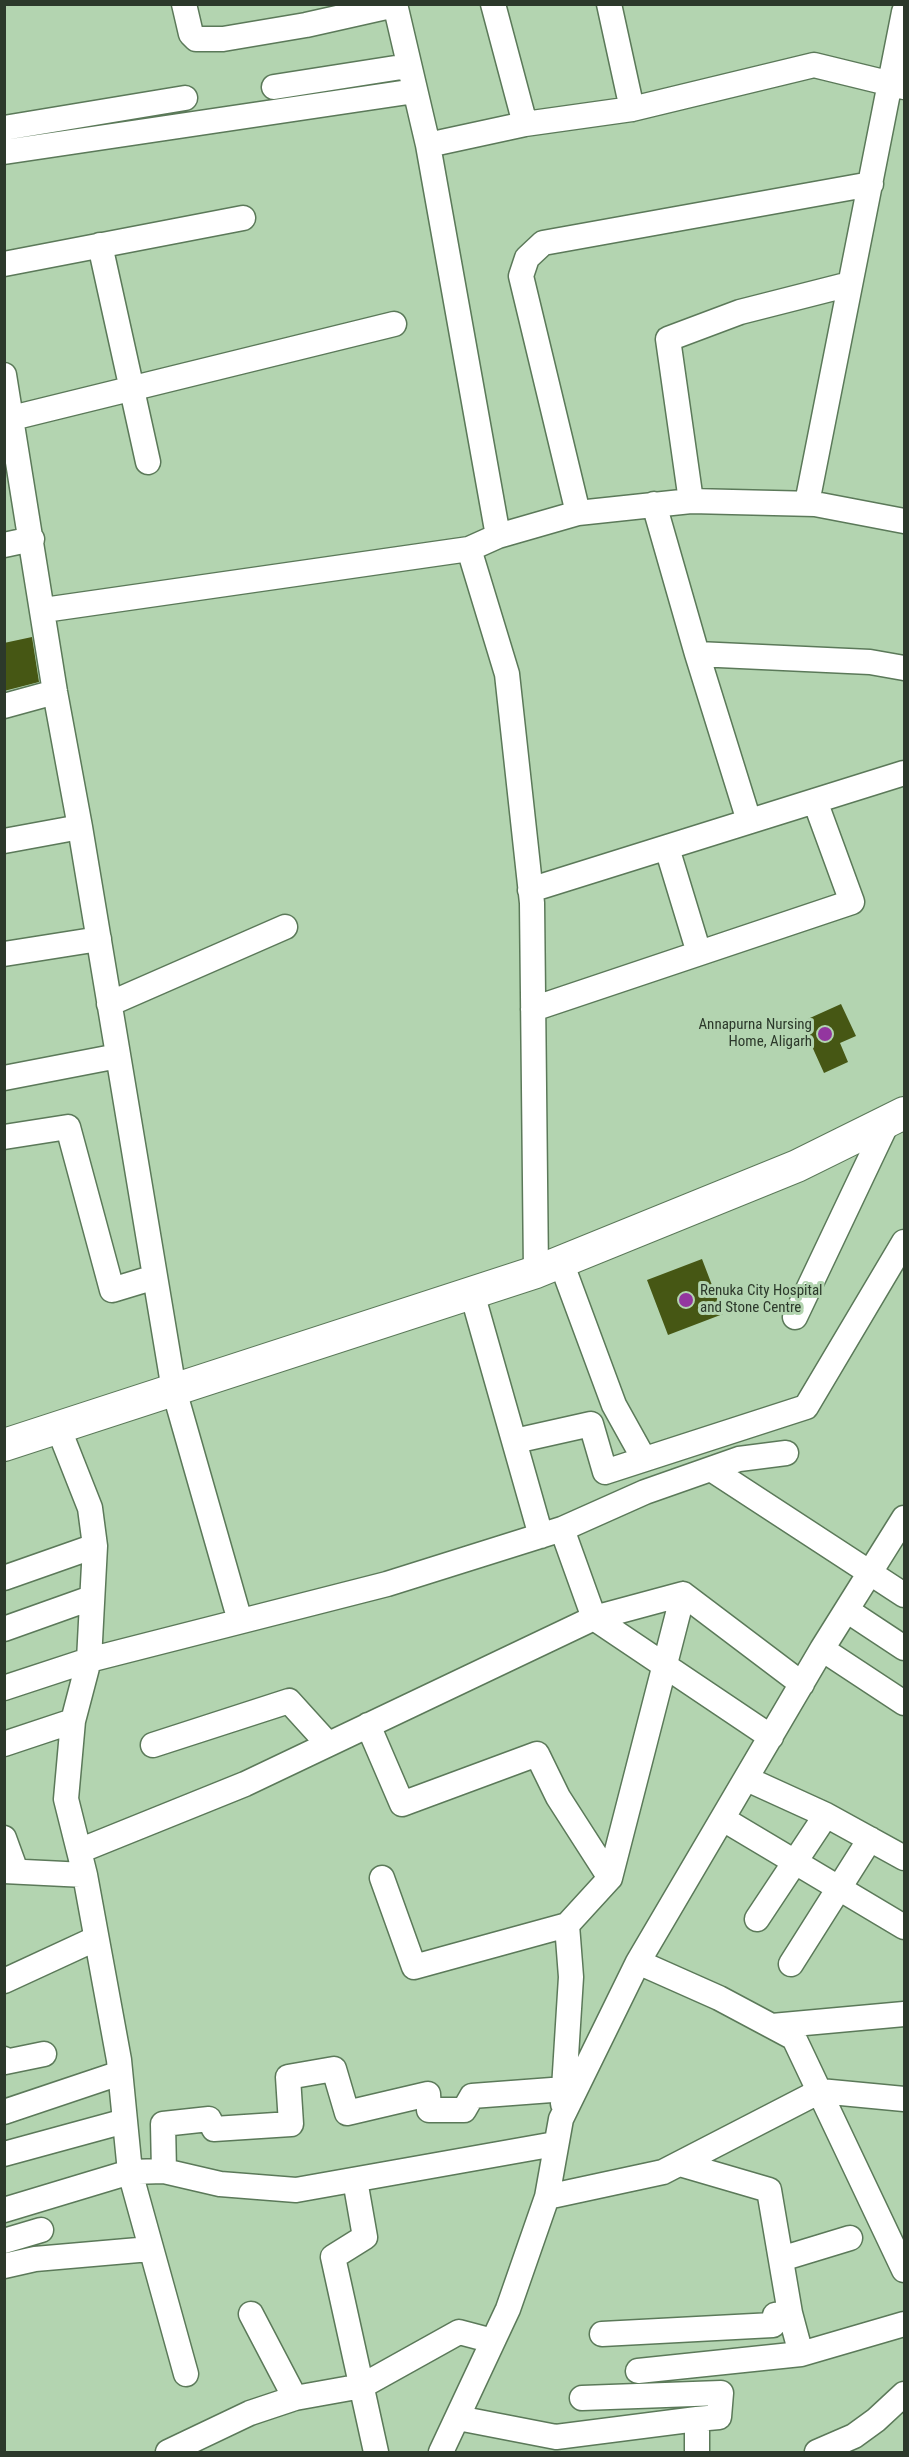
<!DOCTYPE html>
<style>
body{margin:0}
#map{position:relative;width:909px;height:2457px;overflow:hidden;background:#b3d4b0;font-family:"Roboto Condensed",sans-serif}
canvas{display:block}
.frame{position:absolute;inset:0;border:6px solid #2c392b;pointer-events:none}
</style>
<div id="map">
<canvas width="909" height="2457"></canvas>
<div class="frame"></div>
</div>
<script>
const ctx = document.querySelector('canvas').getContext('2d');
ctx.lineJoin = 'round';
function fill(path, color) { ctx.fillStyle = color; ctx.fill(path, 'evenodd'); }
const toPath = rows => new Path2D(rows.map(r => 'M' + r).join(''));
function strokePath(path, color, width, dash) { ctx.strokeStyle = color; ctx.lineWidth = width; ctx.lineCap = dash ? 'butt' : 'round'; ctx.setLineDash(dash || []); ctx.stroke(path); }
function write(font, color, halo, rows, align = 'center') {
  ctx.font = font + ' "Roboto Condensed",sans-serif'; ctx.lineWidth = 6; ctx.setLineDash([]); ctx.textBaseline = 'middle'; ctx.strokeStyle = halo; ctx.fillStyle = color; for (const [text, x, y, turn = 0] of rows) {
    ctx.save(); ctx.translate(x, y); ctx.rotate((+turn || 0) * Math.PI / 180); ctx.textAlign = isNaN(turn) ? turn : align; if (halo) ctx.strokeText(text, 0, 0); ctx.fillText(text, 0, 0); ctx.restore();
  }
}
const building = toPath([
 [32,637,39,682,4,691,4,643],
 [841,1004,856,1036,840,1043,848,1062,824,1073,801,1022],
 [702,1259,723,1314,668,1335,647,1280]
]);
const minor = toPath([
 [184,4,191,34,196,39,223,39,306,25,395,5],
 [395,4,428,145,498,536],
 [493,4,525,124],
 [609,4,632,109],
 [274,87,408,66],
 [4,128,185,98],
 [428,145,525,124,632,109,814,65,904,87],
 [4,152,415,91],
 [100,245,148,462],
 [4,264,243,218],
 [4,375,55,692,80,827,174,1390,240,1621],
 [12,418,394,324],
 [691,501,668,339,740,312,850,284],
 [807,503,904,12],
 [654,504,697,654,749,821],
 [578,513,521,276,527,258,543,243,871,184],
 [4,545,32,539],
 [44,610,469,549],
 [697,654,870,662,904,668],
 [4,706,55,692],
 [4,841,80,827],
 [667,848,699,953],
 [530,890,904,773],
 [4,954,99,939],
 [109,1004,285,927],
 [533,1009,852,902,815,801],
 [4,1078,118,1056],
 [4,1137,68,1127,112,1290,155,1277],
 [561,1262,614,1405,644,1459],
 [536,1272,532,903,507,674,469,549,498,536,578,513,691,501,815,504,904,521],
 [472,1293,541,1536],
 [795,1317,888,1121],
 [58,1427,90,1508,95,1546,89,1660,73,1721,66,1799,85,1875,119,2060,130,2172,186,2374],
 [515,1441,591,1424,605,1472,806,1407,904,1242],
 [711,1469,904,1595],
 [562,1529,594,1618,771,1737],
 [4,1578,95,1546],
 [848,1611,904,1648],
 [4,1629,91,1598],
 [822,1649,904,1703],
 [4,1688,89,1660,387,1584,562,1529,645,1492,739,1459,786,1453],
 [368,1725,402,1804,537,1754,558,1797,610,1878],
 [4,1744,73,1721],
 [153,1745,289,1701,328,1744],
 [747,1779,826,1815,904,1858],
 [723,1819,904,1927],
 [4,1838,16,1871],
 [79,1851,245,1784,594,1618,683,1594],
 [4,1871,85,1875],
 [382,1878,414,1967,567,1925],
 [757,1919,826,1815],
 [638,1962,719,1998,794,2038,904,2270],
 [791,1964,870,1839],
 [4,1981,95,1939],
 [772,2026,904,2014],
 [4,2059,5,2062,44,2054],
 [563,2104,571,1977,567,1925,610,1878,683,1594,802,1684],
 [4,2112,120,2073],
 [4,2154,125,2121],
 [680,2164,769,2190,790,2313],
 [164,2171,220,2184,296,2190,555,2144],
 [355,2180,365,2237,333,2257,376,2452],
 [547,2197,663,2172,820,2091,904,2099],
 [4,2210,130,2172,164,2171,163,2124,209,2119,214,2129,291,2124,288,2077,334,2069,347,2113,428,2094,429,2110,464,2110,472,2096,565,2089],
 [4,2241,41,2230],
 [781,2259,850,2238],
 [4,2266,35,2259,150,2249],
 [251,2314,295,2398],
 [602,2334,773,2325,775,2315,790,2313,801,2354,904,2324],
 [638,2371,801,2354],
 [582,2398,721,2393,719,2417,697,2419,697,2452],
 [458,2418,556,2437,697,2419],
 [168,2452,250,2413,295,2398,362,2386,459,2332,493,2341],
 [441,2452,508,2309,547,2197,561,2119,638,1962,822,1649,904,1518],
 [817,2452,854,2436,876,2420,904,2394]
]);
const major = toPath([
 [4,1445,536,1272,797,1166,904,1113]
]);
const markers = [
 [825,1034,8,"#93369f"],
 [686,1300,8,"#93369f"]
];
const poiNames = [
 ["Annapurna Nursing",812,1025],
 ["Home, Aligarh",812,1042],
 ["Renuka City Hospital",700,1291,"left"],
 ["and Stone Centre",700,1308,"left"]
];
fill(building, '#465714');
strokePath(minor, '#5b7959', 27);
strokePath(major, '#5b7959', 34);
strokePath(minor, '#fff', 24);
strokePath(major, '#fff', 32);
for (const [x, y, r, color] of markers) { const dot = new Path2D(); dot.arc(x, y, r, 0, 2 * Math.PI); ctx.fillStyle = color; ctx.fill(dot); strokePath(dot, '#b3d4b0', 2); }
write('15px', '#2c392b', '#b3d4b0', poiNames, 'right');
</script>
